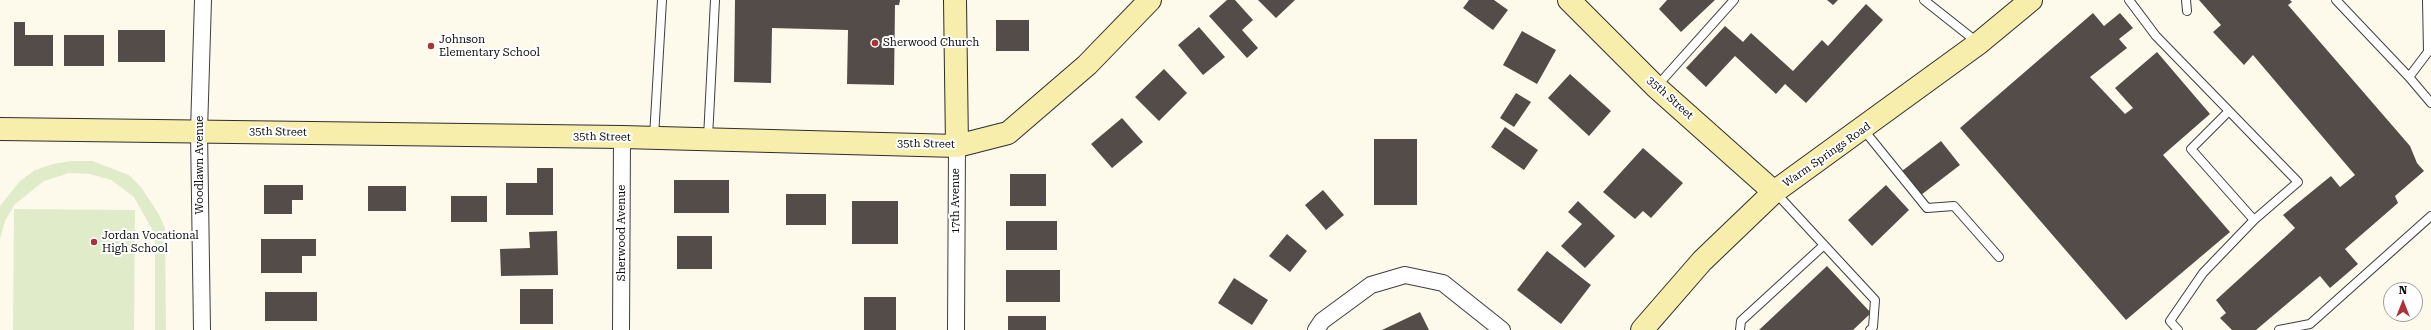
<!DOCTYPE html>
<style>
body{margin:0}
#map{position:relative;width:2431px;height:330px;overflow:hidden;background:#fdf9eb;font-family:"Roboto Serif",serif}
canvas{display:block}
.north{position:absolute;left:2383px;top:282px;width:40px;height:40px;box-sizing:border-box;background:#fff;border:1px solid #9d9d9d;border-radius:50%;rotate:0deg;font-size:11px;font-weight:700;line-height:16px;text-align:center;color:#0b0b0b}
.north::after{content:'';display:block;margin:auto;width:14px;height:18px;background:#ad3139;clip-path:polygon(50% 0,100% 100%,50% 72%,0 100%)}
</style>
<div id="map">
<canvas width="2431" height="330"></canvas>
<div class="north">N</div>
</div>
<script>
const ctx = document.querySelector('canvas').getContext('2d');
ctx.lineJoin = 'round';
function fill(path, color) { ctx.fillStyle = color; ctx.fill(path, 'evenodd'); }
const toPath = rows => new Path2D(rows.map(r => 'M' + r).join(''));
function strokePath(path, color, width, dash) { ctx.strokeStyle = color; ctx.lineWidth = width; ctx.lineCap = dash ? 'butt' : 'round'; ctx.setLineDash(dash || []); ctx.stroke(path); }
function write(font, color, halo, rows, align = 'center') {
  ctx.font = font + ' "Roboto Serif",serif'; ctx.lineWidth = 4; ctx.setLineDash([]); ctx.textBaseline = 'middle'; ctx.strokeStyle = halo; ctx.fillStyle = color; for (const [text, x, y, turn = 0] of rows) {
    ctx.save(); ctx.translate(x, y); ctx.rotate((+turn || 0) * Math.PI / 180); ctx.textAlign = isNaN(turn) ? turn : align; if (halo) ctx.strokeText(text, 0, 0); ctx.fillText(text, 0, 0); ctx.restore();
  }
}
const pitch = toPath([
 [72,161,92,161,129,175,141,187,158,213,165,228,166,330,155,330,155,240,153,231,134,197,111,180,90,174,69,173,44,181,15,204,5,221,0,239,0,206,20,181,35,170,53,164],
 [14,209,135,210,134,330,13,330]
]);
const building = toPath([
 [735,0,900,0,899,5,895,5,894,85,847,84,848,30,772,28,771,83,734,82],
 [1227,0,1235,0,1253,20,1242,30,1258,48,1247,58,1209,16],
 [1258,0,1295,0,1276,18],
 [1469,0,1494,0,1508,10,1493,30,1463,8],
 [1667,0,1715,0,1681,32,1659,9],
 [1827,0,1838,0,1833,5],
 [2199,0,2290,0,2292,2,2288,5,2410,146,2417,163,2424,171,2395,196,2398,203,2345,249,2358,264,2330,288,2320,276,2256,330,2232,330,2220,318,2226,313,2216,300,2295,228,2283,215,2331,176,2340,187,2355,175,2253,55,2244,65,2213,32,2221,25],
 [1866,4,1883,20,1806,103,1785,84,1776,94,1735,56,1706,87,1686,68,1725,26,1743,42,1751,33,1793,71,1822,40,1828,46],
 [2093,13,2104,26,2120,13,2133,28,2119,39,2127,48,2090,77,2125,114,2133,108,2115,88,2157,52,2210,114,2163,155,2230,232,2126,320,1960,128],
 [996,20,1029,20,1029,51,996,51],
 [14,22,25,22,25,35,53,35,53,66,14,66],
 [1199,27,1225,57,1203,75,1178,45],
 [118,30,165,30,165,62,118,62],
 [1522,31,1556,50,1537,84,1503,65],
 [64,35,104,35,104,66,64,66],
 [1164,69,1187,93,1159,121,1135,97],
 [1570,74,1611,111,1589,136,1548,98],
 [1516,93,1531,102,1514,127,1500,118],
 [1122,118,1143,142,1112,168,1091,144],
 [1505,127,1538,150,1524,170,1491,147],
 [1374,139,1417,139,1417,205,1374,205],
 [1941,141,1960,165,1921,195,1902,171],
 [1643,148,1683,183,1651,218,1643,211,1635,219,1603,192],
 [537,168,553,168,553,215,506,215,506,183,537,183],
 [1010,174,1046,174,1046,206,1010,206],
 [674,180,729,180,729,213,674,213],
 [264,185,303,185,303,200,292,200,292,214,264,214],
 [1886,185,1909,210,1872,246,1848,220],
 [368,186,406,186,406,211,368,211],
 [1323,190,1344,215,1326,230,1305,205],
 [786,194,826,194,826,225,786,225],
 [451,196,487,196,487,222,451,222],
 [852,201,898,201,898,244,852,244],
 [1578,201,1615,236,1585,268,1561,246,1582,224,1568,212],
 [1006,221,1057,221,1057,250,1006,250],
 [557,231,558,275,501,276,500,249,530,248,529,232],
 [1287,234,1307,251,1290,272,1269,256],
 [677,236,712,236,712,269,677,269],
 [261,239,316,239,316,256,302,256,302,273,261,273],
 [1547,251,1591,285,1561,324,1517,290],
 [1827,266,1871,313,1853,330,1759,330],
 [1006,270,1060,270,1060,302,1006,302],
 [1234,278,1268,300,1252,325,1218,303],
 [520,289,553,289,553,324,520,324],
 [265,292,317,292,317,321,265,321],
 [864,297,896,297,896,330,864,330],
 [1420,312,1429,330,1382,330],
 [1008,316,1046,316,1046,330,1008,330]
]);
const lane = toPath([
 [1924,0,1977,42],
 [2129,0,2156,36,2229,111],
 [2186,0,2187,11],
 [2336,0,2409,77,2428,52,2427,0],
 [2409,77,2431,103],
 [1657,86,1734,0],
 [1863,129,1927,208,1954,206,1999,257],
 [654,137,662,0],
 [708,138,715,0],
 [1775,192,1875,300,1873,327,1870,330],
 [1740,330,1741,321,1824,245],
 [2178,330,2170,321,2203,273,2254,220,2298,182,2229,111,2191,149,2254,220],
 [2279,330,2310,324,2431,216]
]);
const street = toPath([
 [202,330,199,131,203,0],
 [621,330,622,137],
 [956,330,957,146],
 [1316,330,1322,321,1371,285,1405,275,1443,283,1502,330]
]);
const secondary = toPath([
 [955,0,957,146],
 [1569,0,1656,87,1774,192],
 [0,129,622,137,957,146,1008,133,1087,65,1150,0],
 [1642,330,1702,261,1774,192,1979,43,2031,0]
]);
const markers = [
 [875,43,4,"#ad3139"],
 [431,46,4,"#ad3139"],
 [94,242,4,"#ad3139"]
];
const poiNames = [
 ["Johnson",439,40],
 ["Elementary School",439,53],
 ["Sherwood Church",883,43],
 ["Jordan Vocational",102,236],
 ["High School",102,249]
];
const streetNames = [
 ["35th Street",1670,98,42],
 ["35th Street",278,132,1],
 ["35th Street",602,137,1],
 ["35th Street",926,144,1],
 ["Warm Springs Road",1827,155,-35],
 ["Woodlawn Avenue",200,165,-90],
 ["17th Avenue",956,201,-90],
 ["Sherwood Avenue",622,233,-90]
];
fill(pitch, '#e0ecc9');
fill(building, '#534c49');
strokePath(lane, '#3e3e3e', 10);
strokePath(street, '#3e3e3e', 18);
strokePath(secondary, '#2d2d2d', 24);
strokePath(lane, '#fff', 8);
strokePath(street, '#fff', 16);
strokePath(secondary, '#f7eeac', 22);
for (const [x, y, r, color] of markers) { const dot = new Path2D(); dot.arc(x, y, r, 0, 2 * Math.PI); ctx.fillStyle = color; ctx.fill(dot); strokePath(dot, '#fff', 1.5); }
write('11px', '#0b0b0b', '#fff', poiNames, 'left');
write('11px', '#0b0b0b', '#fff', streetNames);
</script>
